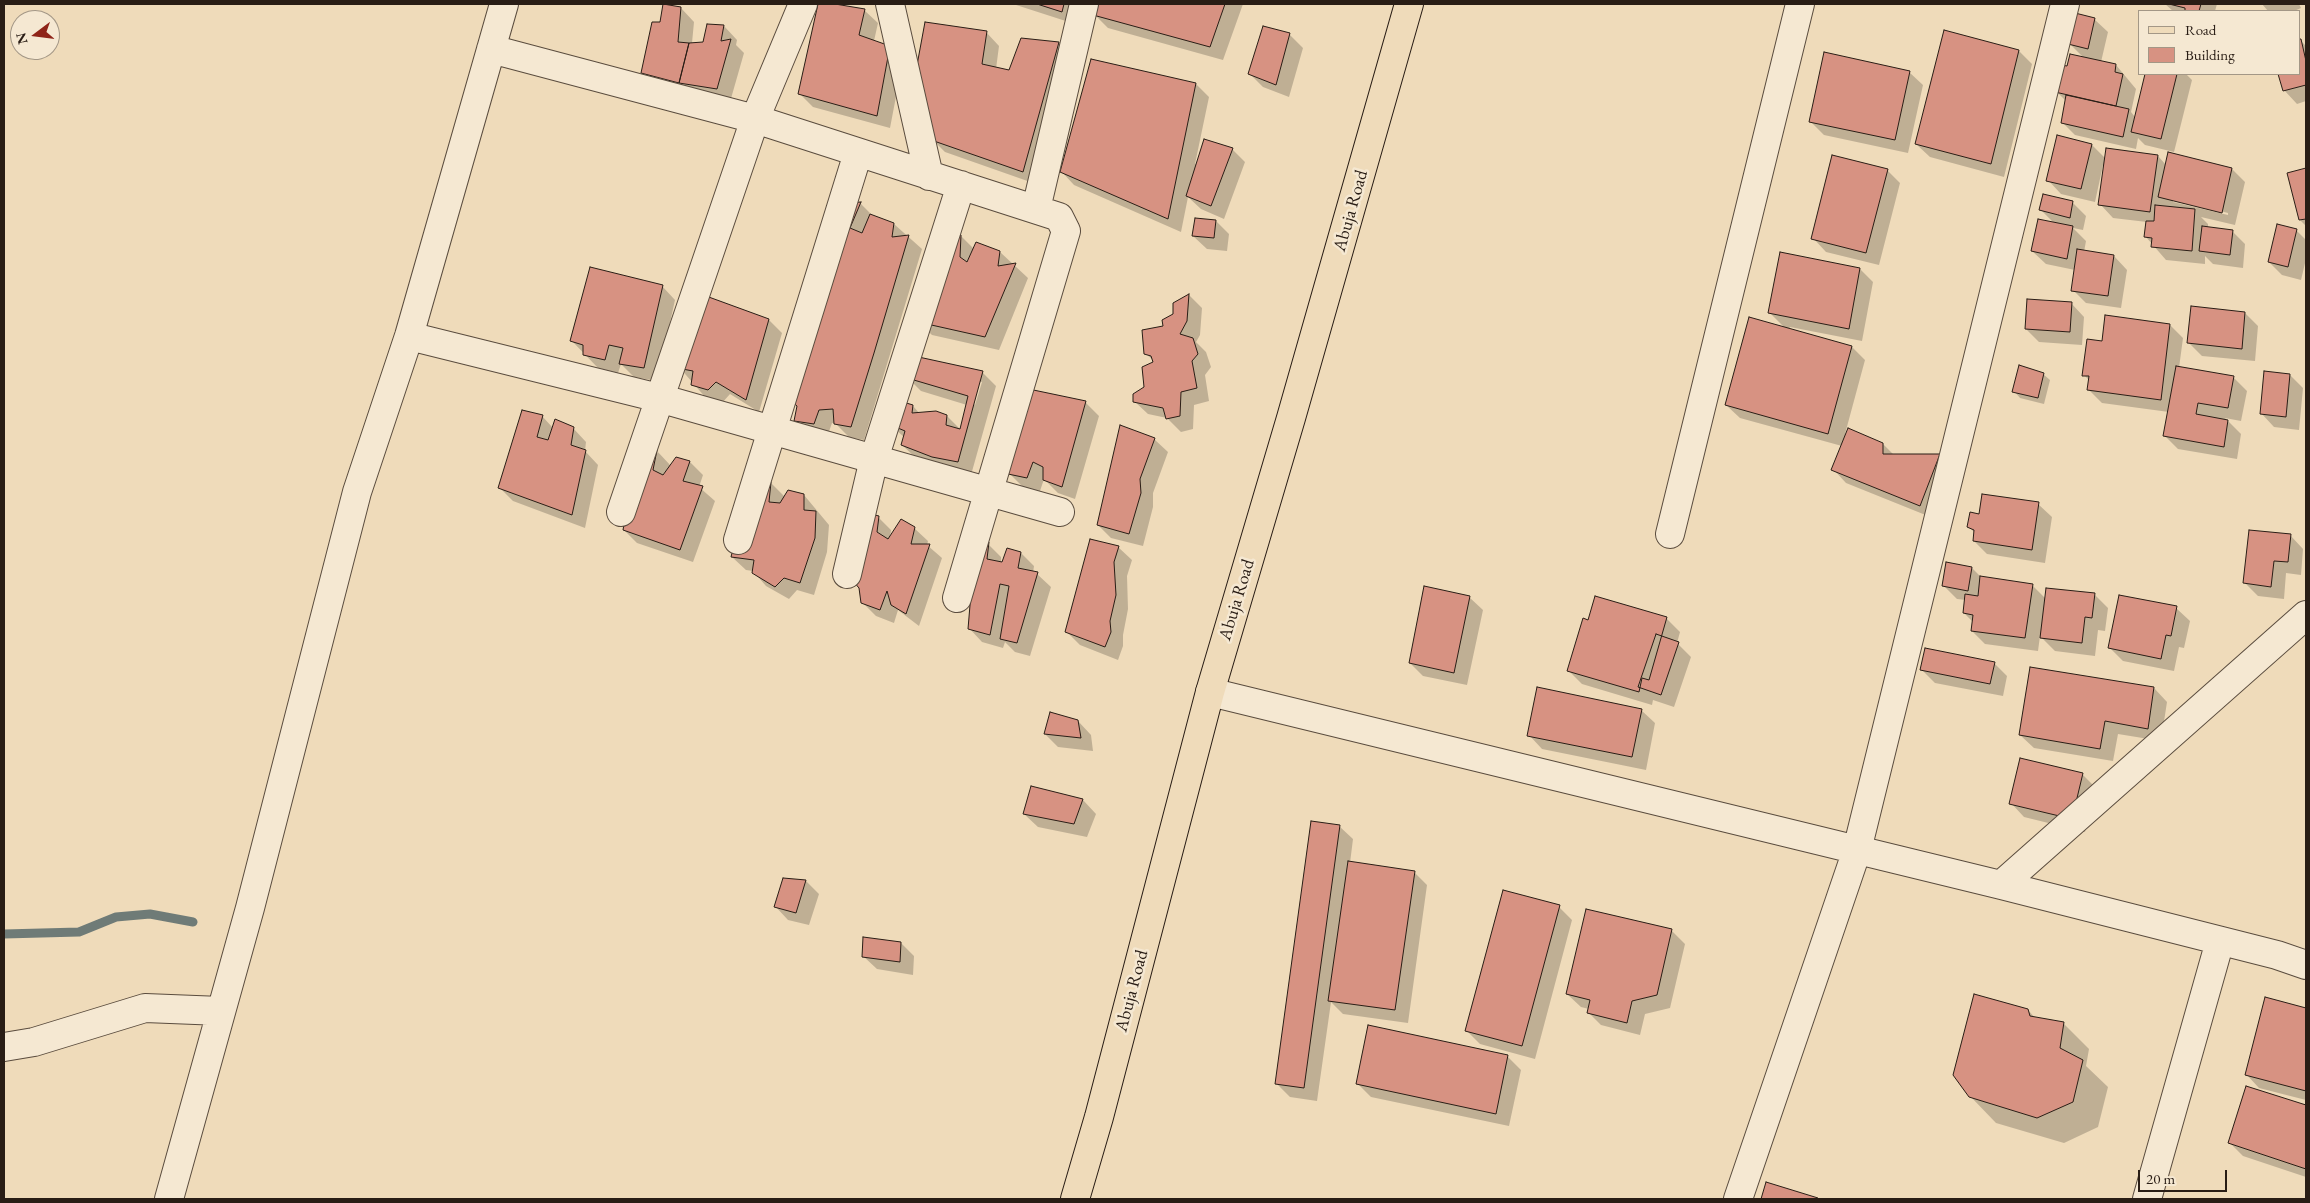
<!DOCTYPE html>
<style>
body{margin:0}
#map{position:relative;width:2310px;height:1203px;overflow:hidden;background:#efdbba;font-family:"EB Garamond",serif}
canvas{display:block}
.frame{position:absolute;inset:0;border:5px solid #291d15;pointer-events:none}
.legend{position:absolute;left:2138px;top:10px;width:162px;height:65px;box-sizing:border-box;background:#f5e8d2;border:1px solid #a39786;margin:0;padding:6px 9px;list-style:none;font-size:15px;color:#291d15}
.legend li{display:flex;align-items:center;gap:10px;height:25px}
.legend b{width:25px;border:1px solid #a39786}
.north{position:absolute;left:10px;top:10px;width:50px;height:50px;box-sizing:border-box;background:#f5e8d2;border:1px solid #a39786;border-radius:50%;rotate:255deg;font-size:14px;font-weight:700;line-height:20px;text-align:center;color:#291d15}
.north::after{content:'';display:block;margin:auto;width:18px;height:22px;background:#8f2418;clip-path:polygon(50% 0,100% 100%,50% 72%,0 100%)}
.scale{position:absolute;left:2138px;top:1170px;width:89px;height:22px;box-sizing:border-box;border:2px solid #291d15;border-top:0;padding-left:6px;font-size:15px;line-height:18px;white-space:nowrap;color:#291d15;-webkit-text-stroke:4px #f5e8d2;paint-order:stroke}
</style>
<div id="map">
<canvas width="2310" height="1203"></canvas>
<div class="frame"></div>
<ul class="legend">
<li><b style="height:6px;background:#efdbba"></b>Road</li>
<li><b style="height:14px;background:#d79282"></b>Building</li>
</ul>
<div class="north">N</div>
<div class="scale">20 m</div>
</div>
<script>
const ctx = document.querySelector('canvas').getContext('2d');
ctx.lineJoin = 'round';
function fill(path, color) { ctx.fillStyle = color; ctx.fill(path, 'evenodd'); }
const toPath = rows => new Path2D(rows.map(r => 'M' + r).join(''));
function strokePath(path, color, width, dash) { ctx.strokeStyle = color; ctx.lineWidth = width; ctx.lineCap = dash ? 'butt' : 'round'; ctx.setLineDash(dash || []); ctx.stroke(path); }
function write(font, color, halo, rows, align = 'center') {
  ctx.font = font + ' "EB Garamond",serif'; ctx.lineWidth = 5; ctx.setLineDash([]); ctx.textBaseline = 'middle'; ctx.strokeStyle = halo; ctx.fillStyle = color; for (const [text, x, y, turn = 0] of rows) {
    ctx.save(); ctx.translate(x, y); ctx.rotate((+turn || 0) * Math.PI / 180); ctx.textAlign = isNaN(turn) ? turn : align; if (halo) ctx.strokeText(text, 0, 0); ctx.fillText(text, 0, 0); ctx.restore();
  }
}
const shadow = toPath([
 [819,4,864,10,878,23,874,41,903,60,890,128,813,107,800,94],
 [1013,4,1082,4,1075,24],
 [1098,4,1243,4,1223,60,1108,28,1095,15],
 [2165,4,2217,4,2215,11,2173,11],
 [2262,4,2299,4,2301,8,2294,11,2268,11],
 [681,8,694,22,692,43,704,43,724,26,737,40,736,45,744,53,730,102,655,86,642,72,661,23],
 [2094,19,2108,32,2101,62,2116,65,2136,89,2131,112,2135,117,2146,74,2186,74,2192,80,2174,152,2145,145,2138,138,2136,149,2075,135,2062,122,2066,101,2057,92,2068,68,2084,58,2070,44],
 [986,32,999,46,996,69,1010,71,1059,43,1072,57,1036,184,945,152,932,139],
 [1945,32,2019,51,2032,64,2004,177,1930,157,1916,144],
 [1289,34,1303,48,1289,97,1263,87,1250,74],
 [2300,40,2306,46,2306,101,2297,104,2284,90,2280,74,2299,74],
 [1909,72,1923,85,1908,153,1824,135,1810,121],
 [1196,84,1209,97,1195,164,1232,149,1245,162,1224,219,1201,209,1188,197,1181,232,1074,185,1061,171],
 [2092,145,2106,159,2158,156,2166,165,2232,169,2245,182,2235,225,2201,217,2208,224,2208,228,2232,231,2245,244,2243,268,2213,264,2205,256,2205,264,2166,260,2146,237,2147,222,2113,218,2100,204,2105,165,2103,165,2095,202,2061,194,2048,180],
 [2173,199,2228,213,2228,215,2173,202],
 [1887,170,1900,183,1879,265,1826,252,1813,238],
 [2306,170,2306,226,2300,220,2288,174],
 [2044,195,2073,203,2086,216,2083,230,2073,228,2086,241,2084,252,2114,256,2127,270,2121,308,2086,303,2073,290,2075,270,2046,264,2032,251,2055,224,2040,209],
 [861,204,874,217,894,224,922,249,864,440,849,437,835,423,832,423,827,437,809,434,796,420,834,206],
 [1216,221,1229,234,1227,251,1207,249,1193,236],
 [2278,226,2297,231,2306,240,2306,259,2301,280,2282,275,2269,262],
 [961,236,974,249,1000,252,1028,278,999,350,932,335,919,322],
 [1860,269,1873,282,1862,341,1790,327,1789,329,1852,347,1865,360,1845,434,1883,444,1894,455,1940,456,1953,469,1933,518,1846,483,1833,469,1842,446,1740,418,1726,405,1785,328,1770,313],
 [662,286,675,300,657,381,634,377,621,364,618,373,598,368,571,340],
 [1189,295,1202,308,1200,335,1196,342,1206,352,1211,367,1205,375,1209,401,1194,405,1193,429,1181,432,1167,418,1148,414,1134,401,1145,388,1155,362,1145,353],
 [2071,303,2084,317,2082,345,2039,342,2026,329],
 [2245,313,2258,326,2255,361,2202,356,2188,342],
 [769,320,782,333,759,412,730,394,722,403,706,398,679,367],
 [2170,325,2183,338,2179,368,2233,377,2247,391,2241,421,2225,418,2241,434,2237,459,2178,449,2165,436,2169,412,2102,403,2089,390,2090,381,2084,375,2103,343],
 [982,372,996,386,971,475,916,458,902,445,904,437,887,422,913,406,920,414,947,416,961,430,967,405,921,391,908,378],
 [979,381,982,382,975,405,973,403],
 [2043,374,2050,380,2044,404,2020,398,2014,391],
 [2290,375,2303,388,2299,430,2274,427,2261,413],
 [1020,389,1086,403,1099,416,1075,499,1058,493,1044,479,1040,491,1023,487,1009,473],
 [542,416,553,428,573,428,586,442,585,451,598,465,585,528,513,501,500,488],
 [1154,439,1168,452,1153,493,1153,507,1143,546,1111,538,1098,525],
 [657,451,671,466,677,458,690,462,703,475,699,487,715,501,693,562,637,543,624,530],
 [771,483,785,497,804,495,829,525,827,552,814,595,797,590,789,599,766,586,753,571,746,570,732,557],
 [2038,504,2052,517,2045,563,1987,554,1974,541,1975,533,1969,527,1980,516],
 [878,517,891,530,890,538,914,528,928,541,927,545,942,558,919,626,898,610,894,623,876,616,862,602],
 [2290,535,2303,549,2301,575,2286,573,2284,599,2258,596,2245,583],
 [988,544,1001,557,1001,567,1021,553,1034,566,1033,573,1037,574,1051,587,1030,656,1015,652,1005,642,1003,648,982,642,969,628],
 [1118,547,1132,560,1127,576,1128,609,1123,635,1123,646,1118,660,1080,645,1067,632],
 [1972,568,1982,578,2032,585,2046,599,2094,594,2108,608,2105,631,2098,630,2095,656,2055,651,2040,636,2038,651,1985,644,1972,631,1973,622,1964,613,1966,600,1957,599,1943,585],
 [1469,597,1483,610,1467,685,1423,676,1410,663],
 [2176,608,2190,621,2184,648,2179,647,2174,671,2123,661,2110,648],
 [1666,618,1680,632,1677,643,1691,657,1674,707,1653,700,1652,705,1582,684,1569,671,1589,621],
 [1994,663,2007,676,2003,696,1935,683,1922,670],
 [2031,668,2154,688,2167,702,2161,741,2118,734,2113,761,2034,748,2020,735],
 [1641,710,1655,723,1646,770,1542,749,1529,735],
 [1078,721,1091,735,1093,751,1058,747,1045,734],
 [2082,774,2095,787,2085,832,2024,817,2011,803],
 [1032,788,1083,800,1096,814,1087,837,1038,827,1024,814],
 [1339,826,1353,839,1350,863,1414,872,1427,885,1408,1023,1343,1014,1331,1002,1317,1101,1290,1097,1277,1084],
 [806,881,819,894,809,925,788,920,775,906],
 [1559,907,1572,920,1535,1059,1480,1044,1467,1031],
 [1671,930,1685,944,1670,1008,1645,1014,1640,1035,1601,1025,1588,1012,1589,1009,1581,1007,1567,994],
 [901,943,914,956,913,975,877,969,863,956],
 [2266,998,2306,1009,2306,1100,2259,1088,2246,1074],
 [2028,1010,2036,1019,2063,1023,2089,1049,2086,1066,2108,1087,2098,1127,2064,1143,1996,1123,1970,1096],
 [1508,1057,1521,1070,1509,1126,1371,1097,1358,1084],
 [2247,1088,2306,1106,2306,1177,2243,1156,2230,1143],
 [1767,1184,1817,1199,1762,1199]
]);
const stream = toPath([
 [4,934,79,932,116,917,150,914,193,922]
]);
const building = toPath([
 [663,4,681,7,678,42,689,43,679,83,641,73,652,22,660,22,663,4],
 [818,4,835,4,865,9,859,35,890,46,877,116,798,94,818,4],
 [1037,4,1064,4,1062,12,1037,4],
 [1096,4,1225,4,1210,47,1093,15,1096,4],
 [2169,4,2201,4,2199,11,2185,11,2185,8,2169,4],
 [2075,13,2095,18,2088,49,2068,44,2075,13],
 [925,22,987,31,982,64,1009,70,1021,38,1059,42,1023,172,931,140,915,76,925,22],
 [707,24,724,25,721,41,731,39,717,89,679,83,689,43,703,42,707,24],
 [1263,26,1290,33,1276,85,1248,74,1263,26],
 [1944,30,2019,50,1991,164,1915,144,1944,30],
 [2299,39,2301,39,2306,61,2306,85,2283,91,2278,74,2299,74,2299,39],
 [1824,52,1910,71,1895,140,1809,122,1824,52],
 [2070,54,2116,64,2115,72,2123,74,2116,106,2055,92,2061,65,2067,66,2070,54],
 [1091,59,1196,83,1168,219,1060,172,1091,59],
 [2145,74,2177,74,2161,139,2131,132,2145,74],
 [2066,95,2129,109,2123,137,2061,123,2066,95],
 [2057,135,2092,144,2081,189,2046,181,2057,135],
 [1204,139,1233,148,1211,206,1186,196,1204,139],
 [2106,148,2158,155,2150,212,2098,205,2106,148],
 [2168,152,2232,168,2222,213,2158,197,2168,152],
 [1832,155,1888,169,1866,253,1811,239,1832,155],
 [2306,168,2306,219,2299,220,2287,173,2306,168],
 [2043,194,2073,201,2070,218,2039,210,2043,194],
 [861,202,850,228,862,233,870,214,894,223,892,237,909,235,874,353,851,427,834,424,833,409,819,410,814,424,794,421,797,406,782,393,833,204,861,202],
 [2155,205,2195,209,2192,251,2151,247,2152,238,2144,237,2146,221,2154,221,2155,205],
 [1195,218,1216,220,1214,238,1192,236,1195,218],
 [2038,219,2073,226,2067,259,2031,251,2038,219],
 [2277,224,2297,229,2288,267,2268,262,2277,224],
 [2202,226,2233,230,2230,255,2199,251,2202,226],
 [945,234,961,235,960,257,967,262,976,242,1000,251,998,266,1016,263,985,337,918,322,945,234],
 [2077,249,2114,255,2108,296,2071,291,2077,249],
 [1780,252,1860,268,1849,329,1768,313,1780,252],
 [590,267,663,285,644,368,619,364,623,348,609,345,605,360,583,355,583,345,570,341,590,267],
 [1189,294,1187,321,1180,334,1193,338,1198,354,1192,361,1197,388,1181,392,1180,416,1166,419,1163,408,1133,402,1133,394,1144,387,1142,367,1153,362,1151,356,1144,354,1142,330,1163,326,1162,320,1173,314,1173,303,1189,294],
 [706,296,769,319,746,400,716,382,708,390,691,385,693,371,677,368,706,296],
 [2027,299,2072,302,2070,332,2025,329,2027,299],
 [2191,306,2245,312,2242,349,2187,343,2191,306],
 [2105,315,2170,324,2161,400,2087,390,2089,376,2082,376,2087,339,2102,341,2105,315],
 [1749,317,1852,346,1828,434,1725,405,1749,317],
 [914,356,983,371,958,462,932,457,901,445,905,431,886,423,893,399,913,405,912,413,936,411,947,415,946,425,960,429,968,396,907,378,914,356],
 [2019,365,2044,373,2038,398,2012,392,2019,365],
 [2176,366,2234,376,2228,408,2198,403,2196,414,2228,420,2224,447,2163,436,2176,366],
 [2264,371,2290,374,2286,417,2260,414,2264,371],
 [1019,387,1086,401,1062,487,1043,480,1043,467,1033,462,1027,478,1008,474,1019,387],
 [522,410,543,415,537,437,548,440,555,419,574,427,571,445,586,450,572,515,498,488,522,410],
 [1120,425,1155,438,1140,479,1141,493,1129,534,1097,525,1120,425],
 [1848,428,1883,443,1883,454,1940,454,1920,506,1831,470,1848,428],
 [638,444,657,450,653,470,663,475,676,457,690,461,683,481,703,486,680,550,623,530,638,444],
 [750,481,771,482,769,502,780,503,788,490,804,494,804,510,816,511,815,538,800,583,784,578,775,587,752,573,754,560,731,557,750,481],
 [1982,494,2039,502,2032,550,1973,541,1974,530,1967,527,1970,512,1979,514,1982,494],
 [862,512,879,516,877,532,888,539,901,519,915,527,911,544,930,544,906,614,891,605,887,591,880,610,861,603,859,588,847,574,862,512],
 [2249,530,2291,534,2288,562,2274,561,2271,587,2243,583,2249,530],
 [967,538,989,542,987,559,1002,562,1007,548,1021,552,1018,568,1038,572,1017,643,1000,639,1009,586,1000,584,990,635,968,629,972,581,967,538],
 [1090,539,1119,546,1114,562,1116,595,1110,621,1111,632,1105,647,1065,632,1090,539],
 [1946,562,1972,567,1968,591,1942,586,1946,562],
 [1980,576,2033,584,2025,638,1971,631,1973,615,1963,613,1965,594,1978,596,1980,576],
 [1424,586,1470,596,1454,673,1409,663,1424,586],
 [2046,588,2095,593,2092,618,2085,617,2082,643,2040,638,2046,588],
 [2119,595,2177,606,2171,636,2166,635,2161,659,2108,648,2119,595],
 [1595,596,1667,617,1649,680,1642,678,1639,692,1567,671,1583,618,1588,620,1595,596],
 [1656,634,1679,642,1661,695,1638,687,1656,634],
 [1925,648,1995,662,1990,684,1920,670,1925,648],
 [2030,667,2154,687,2148,729,2105,721,2100,749,2019,735,2030,667],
 [1537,687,1642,709,1632,757,1527,736,1537,687],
 [1050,712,1078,720,1081,738,1044,734,1050,712],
 [2020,758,2083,773,2072,819,2009,804,2020,758],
 [1031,786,1083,799,1074,824,1023,814,1031,786],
 [1311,821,1340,825,1304,1088,1275,1084,1311,821],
 [1348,861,1415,871,1395,1010,1328,1001,1348,861],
 [783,878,806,880,796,913,774,907,783,878],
 [1503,890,1560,905,1522,1046,1465,1031,1503,890],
 [1586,909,1672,929,1657,995,1632,1001,1627,1023,1587,1013,1590,1000,1566,994,1586,909],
 [863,937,901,942,900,962,862,957,863,937],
 [1974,994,2028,1009,2030,1016,2064,1022,2060,1048,2083,1060,2073,1102,2037,1118,1969,1097,1953,1075,1974,994],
 [2265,997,2306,1008,2306,1091,2245,1075,2265,997],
 [1368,1025,1508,1055,1496,1114,1356,1084,1368,1025],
 [2246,1086,2306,1105,2306,1169,2228,1143,2246,1086],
 [1766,1182,1818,1198,1817,1199,1761,1199,1766,1182]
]);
const minor = toPath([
 [890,4,929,176],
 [491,49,755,119,1059,217,1066,231,957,598],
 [1036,209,1084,4],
 [409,336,659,398,1060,512],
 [621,512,755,119,803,4],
 [1670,534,1800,4],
 [738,540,858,153],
 [847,574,874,459,961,185],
 [1210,692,2001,885,2277,955,2306,965],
 [2001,885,2306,615],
 [4,1047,34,1042,145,1008,221,1011],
 [169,1199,250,908,357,492,409,336,504,4],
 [1738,1199,1857,850,2065,4],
 [2147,1199,2220,941]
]);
const major = toPath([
 [1075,1199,1099,1117,1210,692,1291,418,1409,4]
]);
const streetNames = [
 ["Abuja Road",1351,211,-74],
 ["Abuja Road",1237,600,-73],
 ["Abuja Road",1132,991,-75]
];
fill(shadow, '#0003');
strokePath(stream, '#6f7b77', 9);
fill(building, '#d79282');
strokePath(building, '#291d15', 1);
strokePath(minor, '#5a4c3e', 30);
strokePath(major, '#291d15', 30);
strokePath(minor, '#f5e8d2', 28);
strokePath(major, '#efdbba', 28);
write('18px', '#291d15', '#f5e8d2', streetNames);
</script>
